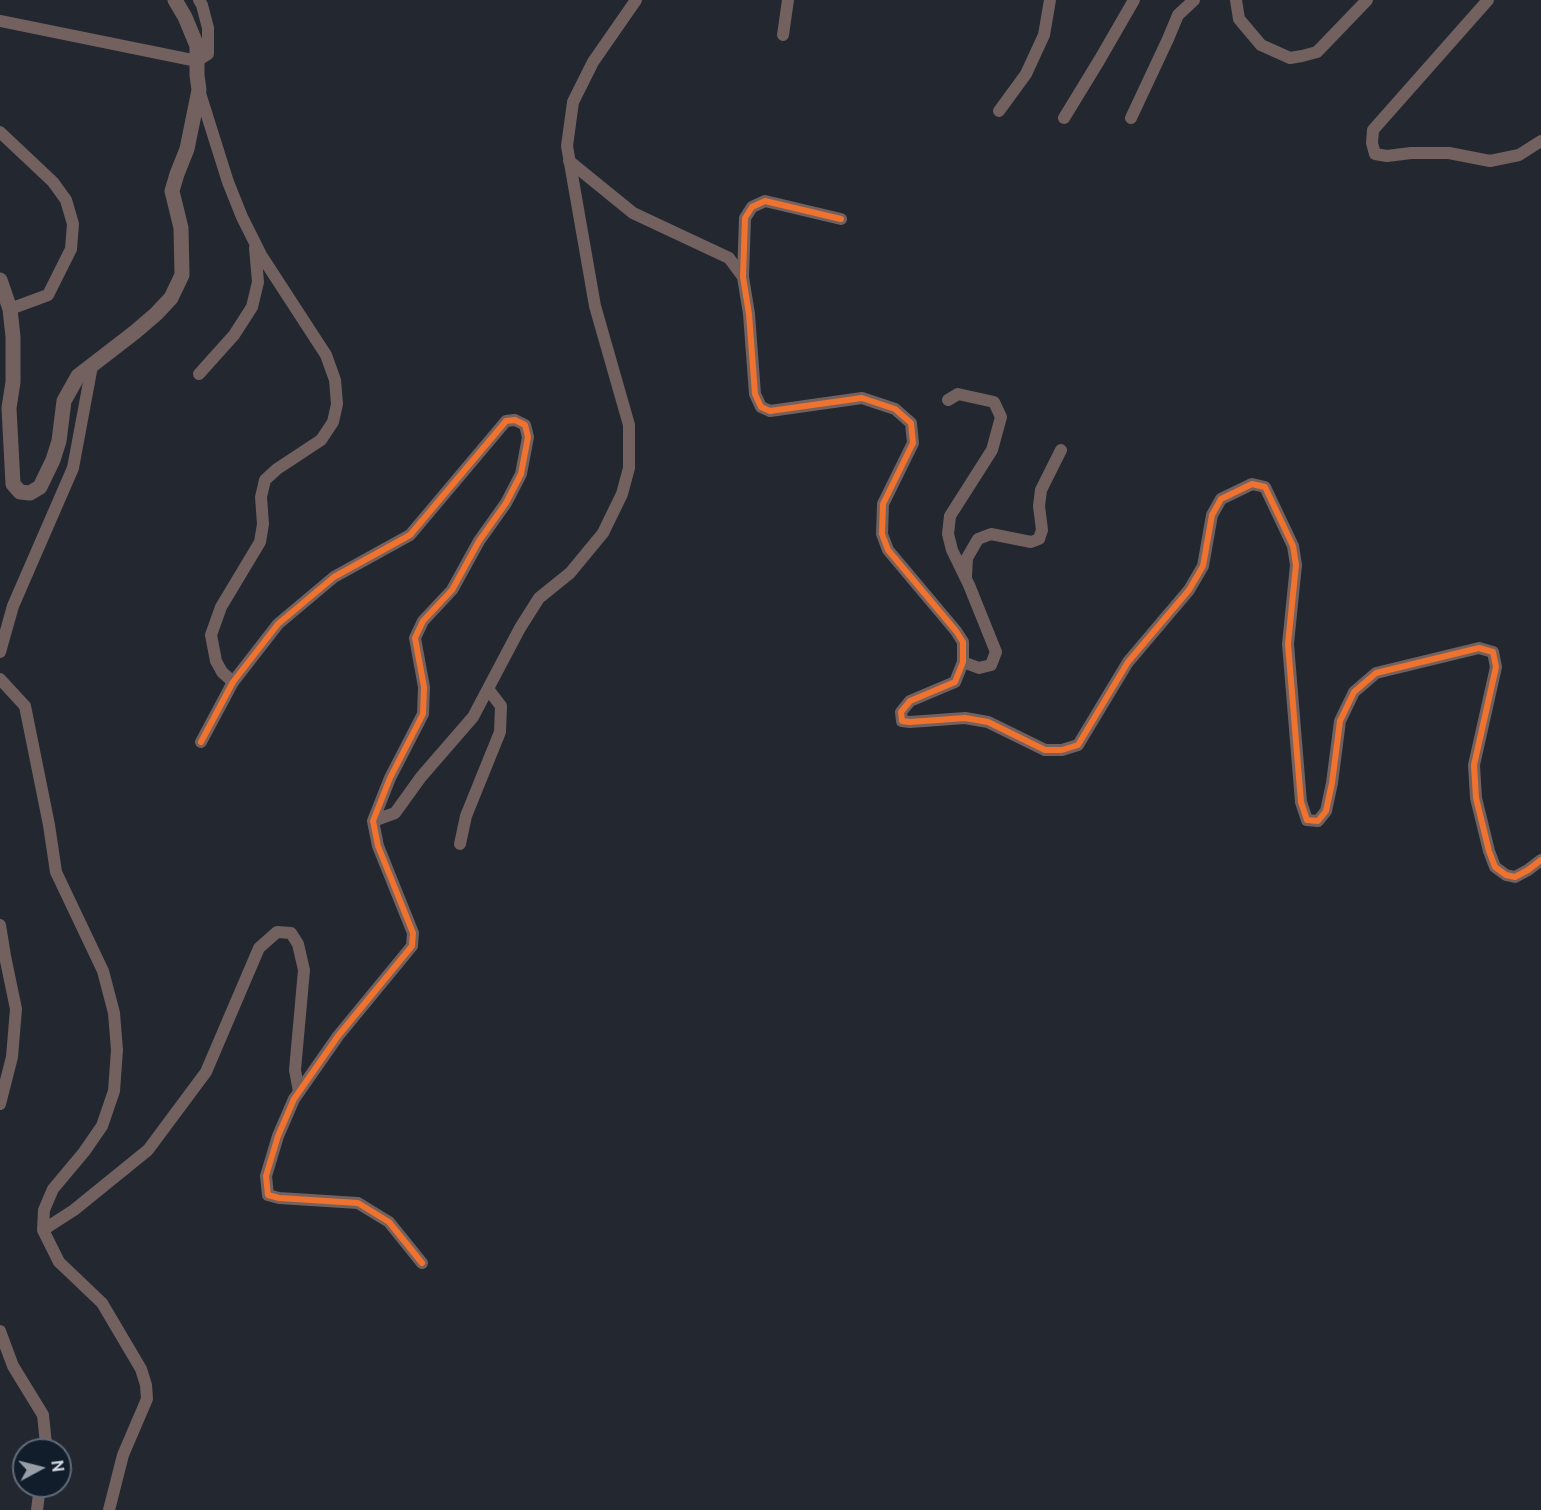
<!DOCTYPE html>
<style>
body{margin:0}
#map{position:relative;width:1541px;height:1510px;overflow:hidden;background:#222730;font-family:Ubuntu,sans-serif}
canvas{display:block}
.north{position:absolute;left:12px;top:1438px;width:60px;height:60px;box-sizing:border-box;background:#121d2c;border:2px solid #616a78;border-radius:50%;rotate:83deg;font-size:16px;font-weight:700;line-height:24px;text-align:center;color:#d7dee9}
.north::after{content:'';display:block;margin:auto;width:21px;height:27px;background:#989ea8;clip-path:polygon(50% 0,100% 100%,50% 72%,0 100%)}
</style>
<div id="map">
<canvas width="1541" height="1510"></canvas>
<div class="north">N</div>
</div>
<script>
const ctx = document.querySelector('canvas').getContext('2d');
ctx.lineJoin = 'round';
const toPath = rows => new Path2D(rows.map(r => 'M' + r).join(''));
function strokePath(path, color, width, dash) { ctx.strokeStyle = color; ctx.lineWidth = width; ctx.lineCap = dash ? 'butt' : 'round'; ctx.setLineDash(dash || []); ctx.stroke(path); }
const minor = toPath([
 [1236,0,1239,19,1261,45,1290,58,1302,56,1317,52,1367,0],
 [1488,0,1373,130,1372,143,1375,154,1387,156,1411,153,1449,153,1490,161,1519,155,1541,141],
 [0,21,197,61,208,54,208,28,202,5,199,0],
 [783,35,788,0],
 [199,90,228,182,242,217,261,255,326,355,335,380,337,404,333,422,321,440,277,469,265,480,261,497,263,524,260,542,221,607,211,635,216,661,222,672,233,682],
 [999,111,1026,74,1044,35,1050,0],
 [1064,118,1100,59,1134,0],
 [1131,118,1168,39,1178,15,1194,0],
 [0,132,53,182,66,200,73,224,71,249,48,295,10,309],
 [569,161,633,213,729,258,743,277],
 [841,219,765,201,752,207,745,218,743,277,749,314,755,394,761,407,770,411,862,398,895,409,911,423,913,443,883,504,882,534,888,550,956,631,963,642,963,662,955,682,910,701,901,712,902,721,910,722,965,718,988,722,1045,750,1062,750,1078,745,1128,662,1189,590,1203,566,1212,515,1221,499,1252,484,1265,487,1293,546,1296,565,1288,644,1301,802,1307,820,1318,821,1326,811,1332,783,1340,721,1354,692,1376,673,1479,648,1493,652,1496,667,1474,765,1476,798,1489,851,1495,867,1506,875,1515,877,1528,870,1541,860],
 [199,374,234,335,252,307,258,282,255,248],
 [948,400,958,394,994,402,1001,417,992,450,950,516,948,534,952,550,969,585,996,652,991,665,979,668,963,662],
 [966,577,967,558,978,539,991,534,1031,542,1039,539,1042,530,1039,506,1041,490,1061,450],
 [0,652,13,606,73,468,92,366],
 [0,679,25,706,49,825,56,872,103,971,114,1013,117,1050,114,1091,102,1126,84,1152,53,1189,44,1210,43,1230,59,1262,102,1303,141,1369,146,1385,147,1399,123,1455,109,1510],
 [201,742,233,682,278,624,334,577,410,535,506,421,515,420,525,425,528,437,521,474,506,503,479,541,452,590,423,621,415,638,424,687,423,714,390,778,373,821,378,846,413,933,412,946,338,1036,294,1099,278,1136,266,1176,268,1195,279,1198,358,1203,389,1222,422,1263],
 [373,821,395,813,421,777,473,717,520,628,539,598,570,573,603,533,622,494,629,468,629,425,595,306,567,146,573,102,593,62,636,0],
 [460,844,466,816,500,732,501,706,488,689],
 [0,925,5,956,16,1009,12,1057,0,1104],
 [43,1230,74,1210,148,1150,206,1072,259,948,277,932,291,933,298,944,304,970,295,1070,299,1092],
 [0,1331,13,1366,43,1415,46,1444,45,1450],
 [37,1510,40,1486]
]);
const tertiary = toPath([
 [0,280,10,309,13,337,13,382,9,408,13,484,20,492,30,493,40,487,53,460,59,441,64,401,78,376,135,332,156,314,171,298,182,275,181,228,172,191,177,174,187,149,199,90,197,75,197,46,185,17,175,0]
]);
const cycleway = toPath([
 [841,219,765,201,752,207,745,218,743,277,749,314,755,394,761,407,770,411,862,398,895,409,911,423,913,443,883,504,882,534,888,550,956,631,963,642,963,662,955,682,910,701,901,712,902,721,910,722,965,718,988,722,1045,750,1062,750,1078,745,1128,662,1189,590,1203,566,1212,515,1221,499,1252,484,1265,487,1293,546,1296,565,1288,644,1301,802,1307,820,1318,821,1326,811,1332,783,1340,721,1354,692,1376,673,1479,648,1493,652,1496,667,1474,765,1476,798,1489,851,1495,867,1506,875,1515,877,1528,870,1541,860],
 [201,742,233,682,278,624,334,577,410,535,506,421,515,420,525,425,528,437,521,474,506,503,479,541,452,590,423,621,415,638,424,687,423,714,390,778,373,821,378,846,413,933,412,946,338,1036,294,1099,278,1136,266,1176,268,1195,279,1198,358,1203,389,1222,422,1263]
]);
strokePath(minor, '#72615e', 12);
strokePath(tertiary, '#72615e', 15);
strokePath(cycleway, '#ef722f', 6);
</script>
